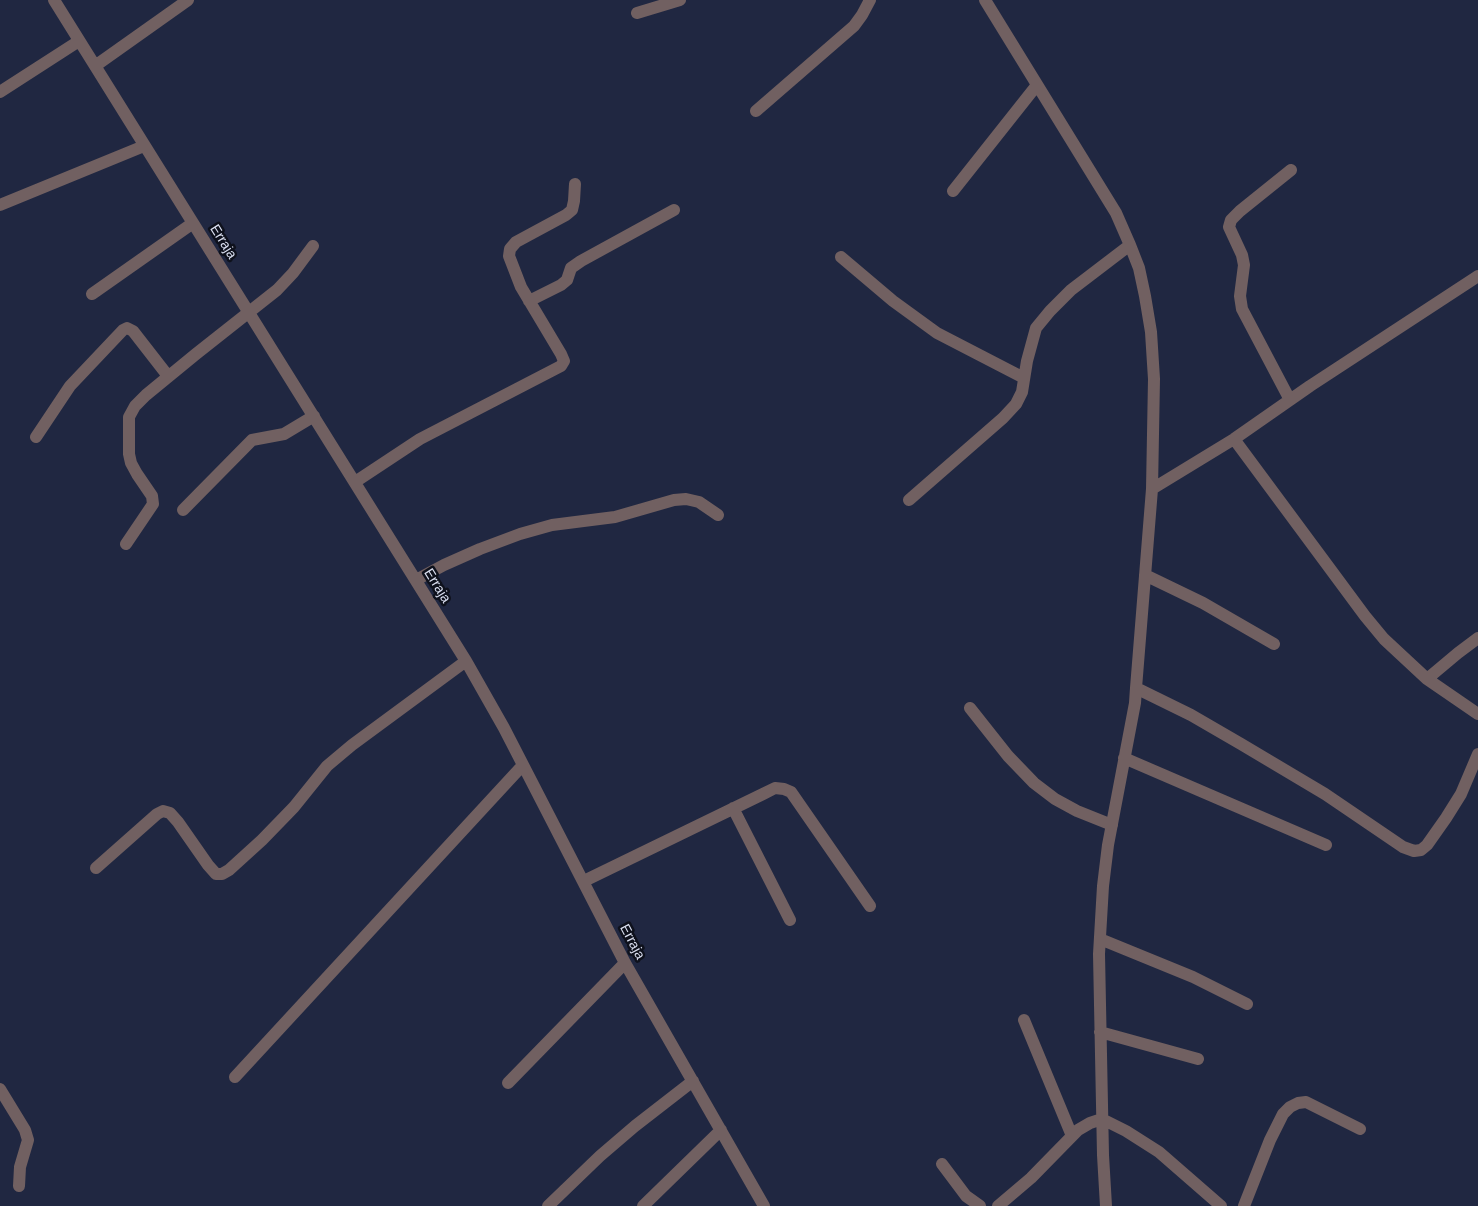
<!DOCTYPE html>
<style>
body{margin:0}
canvas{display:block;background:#202741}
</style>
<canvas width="1478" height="1206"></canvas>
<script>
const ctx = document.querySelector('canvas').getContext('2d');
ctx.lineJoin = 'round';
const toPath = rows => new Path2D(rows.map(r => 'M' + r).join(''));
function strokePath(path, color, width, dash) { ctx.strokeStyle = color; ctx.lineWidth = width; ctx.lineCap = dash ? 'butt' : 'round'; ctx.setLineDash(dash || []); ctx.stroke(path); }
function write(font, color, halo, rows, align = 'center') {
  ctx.font = font + ' Helvetica,sans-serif'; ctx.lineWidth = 5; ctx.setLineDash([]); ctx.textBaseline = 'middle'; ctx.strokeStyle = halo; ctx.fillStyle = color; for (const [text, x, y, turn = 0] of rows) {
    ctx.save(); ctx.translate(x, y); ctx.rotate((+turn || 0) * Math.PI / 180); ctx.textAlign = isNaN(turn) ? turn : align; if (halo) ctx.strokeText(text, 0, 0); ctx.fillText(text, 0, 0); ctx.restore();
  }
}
const street = toPath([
 [54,0,466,661,504,728,625,963,764,1206],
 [985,0,1116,213,1130,245,1139,268,1145,296,1151,332,1154,379,1152,489,1136,688,1135,703,1108,845,1103,886,1099,954,1103,1155,1106,1206],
 [637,13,680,0],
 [95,66,188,0],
 [0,92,79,41],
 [756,111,854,26,862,15,870,0],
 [953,191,1037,85],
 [0,205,144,146],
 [841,257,893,301,937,333,1024,378],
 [92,294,193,223],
 [529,301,561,285,567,280,571,268,581,261,674,210],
 [1290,400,1242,309,1240,296,1244,265,1242,255,1229,227,1231,220,1240,211,1291,170],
 [36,437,70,386,123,330,127,328,133,331,168,376],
 [1234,439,1365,616,1384,639,1427,679,1478,714],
 [355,482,420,439,561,366,564,361,561,354,521,287,509,256,510,249,516,242,566,215,572,210,574,201,575,184],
 [1152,489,1234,439,1310,386,1478,276],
 [909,500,1003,418,1016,404,1022,392,1027,361,1036,328,1050,311,1071,290,1130,245],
 [183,510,252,440,284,434,314,416],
 [126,544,153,504,152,496,137,474,131,463,129,454,129,417,135,406,146,395,196,354,277,290,293,273,313,246],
 [1145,575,1203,603,1274,644],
 [416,580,444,565,480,549,520,534,552,525,615,517,674,500,686,499,699,502,718,515],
 [1427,679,1458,653,1478,638],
 [1136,688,1191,715,1241,744,1325,794,1403,847,1414,851,1421,850,1427,845,1446,818,1461,794,1478,754],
 [970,708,1008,756,1034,783,1055,799,1077,811,1112,825],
 [1124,758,1326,845],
 [733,808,790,920],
 [96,868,157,814,163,811,170,813,178,822,208,865,216,874,222,874,229,870,262,840,294,807,327,766,352,745,466,661],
 [584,881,763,794,775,788,784,789,791,792,870,906],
 [1100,939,1193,977,1247,1004],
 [1024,1020,1072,1136],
 [1100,1032,1198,1059],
 [235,1077,523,765],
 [508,1083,625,963],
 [0,1089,25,1130,28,1140,20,1167,19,1186],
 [942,1164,966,1196,980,1206],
 [548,1206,600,1156,635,1126,693,1081],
 [643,1206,721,1130],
 [998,1206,1031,1178,1078,1130,1090,1123,1102,1119,1126,1131,1159,1152,1221,1206],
 [1244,1206,1270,1140,1283,1114,1290,1107,1298,1103,1306,1102,1360,1129]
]);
const streetNames = [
 ["Erraja",223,242,58],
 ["Erraja",437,586,58],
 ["Erraja",632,942,62]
];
strokePath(street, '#716061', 12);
write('14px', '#dadff0', '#0e111c', streetNames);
</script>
